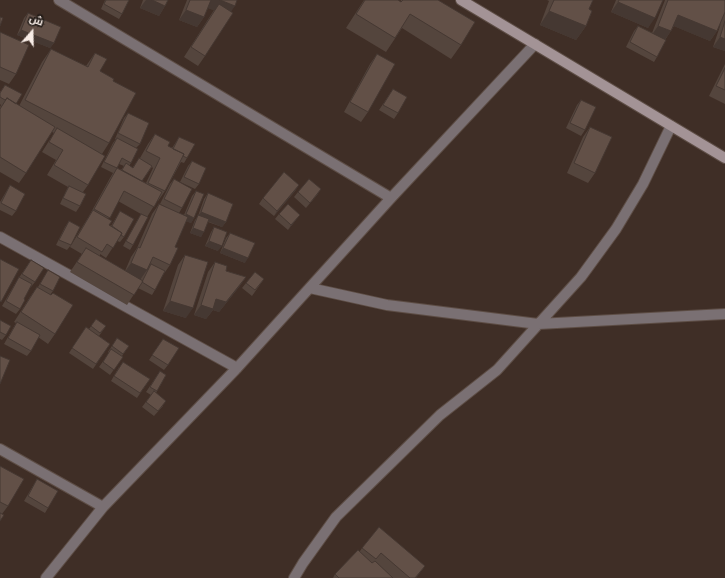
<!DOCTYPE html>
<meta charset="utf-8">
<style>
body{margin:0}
#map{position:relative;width:725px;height:578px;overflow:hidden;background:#3f2e26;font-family:Figtree,Cairo,sans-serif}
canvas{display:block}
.north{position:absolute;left:12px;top:12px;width:40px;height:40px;-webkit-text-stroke:3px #201915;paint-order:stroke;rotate:20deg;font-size:11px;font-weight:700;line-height:16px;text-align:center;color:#f8ede7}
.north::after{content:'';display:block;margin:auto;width:14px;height:18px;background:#f8ede7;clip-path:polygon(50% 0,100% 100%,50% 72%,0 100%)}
</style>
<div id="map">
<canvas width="725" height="578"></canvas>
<div class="north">ش</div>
</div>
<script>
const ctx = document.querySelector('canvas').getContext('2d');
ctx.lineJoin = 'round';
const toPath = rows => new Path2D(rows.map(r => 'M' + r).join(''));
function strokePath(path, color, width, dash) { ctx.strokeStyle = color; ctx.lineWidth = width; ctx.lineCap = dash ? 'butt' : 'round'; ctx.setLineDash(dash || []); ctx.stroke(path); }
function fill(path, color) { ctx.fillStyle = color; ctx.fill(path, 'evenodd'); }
const street = toPath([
 [59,0,391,198],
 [0,237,237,368],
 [310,288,387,305,538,324,725,314],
 [0,449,103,507],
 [46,578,103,507,237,368,391,198,535,44],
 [294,578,303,563,336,517,440,415,497,370,581,277,616,229,643,184,671,126]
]);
const secondary = toPath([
 [461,0,725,158]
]);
const wall = toPath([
 [105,0,129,0,122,14,119,19,101,9],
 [143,0,168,0,165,6,159,16,140,8],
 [187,0,237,0,205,56,198,66,184,57,214,10,208,8,204,17,197,27,179,20],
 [364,0,398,0,400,2,401,0,438,0,461,45,451,59,402,28,386,52,346,28],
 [547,0,593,0,589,9,586,26,576,40,540,25,549,1],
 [616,0,663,0,648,28,611,12],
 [665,0,725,0,725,51,713,47,721,23,717,31,710,41,674,26,665,40,657,57,654,62,626,47,634,31,638,26,652,33],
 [28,13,54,43,50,48,17,35,24,18],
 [0,32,16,74,9,84,0,80],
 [51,49,86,66,95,53,100,71,113,81,109,143,102,154,88,185,83,192,80,206,76,212,60,204,66,191,68,187,47,175,56,160,42,152,54,133,52,132,26,173,19,183,0,172,0,107,1,105,0,104,0,92,5,85,16,104,19,106,42,62],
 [377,54,368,112,361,122,344,112,370,64],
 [725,64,725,104,709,96],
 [393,89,398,113,394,119,379,110],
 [581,100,585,130,581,136,566,128,577,105],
 [128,113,140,144,136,148,131,163,129,166,132,168,140,158,148,144,155,134,168,146,172,148,176,142,179,137,187,158,184,163,181,162,165,191,158,201,157,201,147,217,133,245,130,250,123,246,138,219,141,214,118,201,108,219,109,225,111,226,120,211,124,237,120,242,117,241,106,258,100,254,100,256,125,271,131,257,137,248,152,214,159,204,166,207,160,204,170,184,174,179,182,208,179,213,184,215,192,196,196,191,194,218,191,223,186,221,175,247,170,265,163,275,155,290,152,295,138,288,127,305,70,272,82,254,70,247,89,216,110,178,113,173,101,167,113,143,116,139,115,139,124,118],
 [119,164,124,166,121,170,117,168],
 [152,167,153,168,146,183,142,181],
 [590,127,595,173,588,183,567,173,583,137],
 [192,161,199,184,195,189,180,182,188,166],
 [10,185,16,211,12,216,0,210,0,202],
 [296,190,274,216,259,204,263,198],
 [298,192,318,194,306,208,294,197],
 [208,193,226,222,222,227,208,222,201,237,190,233,195,220,198,216,204,199],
 [279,214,296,220,288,230,275,219],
 [69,221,71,245,67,250,56,245,65,227],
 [214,227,218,251,205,246,211,232],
 [230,233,245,263,220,253,226,238],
 [185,255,186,318,163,311,178,265],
 [31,260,35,282,31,287,30,287,24,299,20,309,16,314,2,306,16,282],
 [215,262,226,271,246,277,239,287,219,312,213,310,206,319,194,315,208,272],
 [48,270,53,291,50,295,55,334,48,344,38,337,31,351,27,356,4,344,16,323,14,322,30,297,37,287,38,287],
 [264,279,252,296,242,288,246,283],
 [96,319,106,326,99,336,110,344,93,369,69,353,86,327,89,329],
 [0,320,6,335,2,340,0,339],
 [117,338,129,346,122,356,123,357,110,375,99,367,109,353,108,352],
 [163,339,168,365,164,370,149,360],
 [119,367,150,379,137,398,111,381],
 [160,371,166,375,156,393,163,406,154,416,142,407,151,395,146,392],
 [0,466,8,506,2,514,0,521],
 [37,479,48,508,45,513,24,501],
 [362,548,425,566,416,578,333,578,335,574,360,551]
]);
const shadedWall = toPath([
 [146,0,152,0,165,6,159,16,140,8],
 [210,0,220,0,235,6,228,16,205,7],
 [618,2,655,18,648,28,611,12],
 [186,10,204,17,197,27,179,20],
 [549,11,586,26,576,40,540,25],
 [678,15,717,31,710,41,671,25],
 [658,26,671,31,664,41,651,36],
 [21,30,54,43,50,48,17,35],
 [720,37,725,39,725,51,713,47],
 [299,185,296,190,274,216,277,211],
 [321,189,318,194,306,208,310,203],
 [201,212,226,222,222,227,197,217],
 [186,214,194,218,191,223,182,220],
 [300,215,288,230,291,225],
 [193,228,204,232,201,237,190,233],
 [209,241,222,246,218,251,205,246],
 [223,248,248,258,245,263,220,253],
 [131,263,147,270,140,280,124,273],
 [246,277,239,287,219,312,213,310,206,319,194,315,201,305],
 [170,301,193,308,186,318,163,311],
 [425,566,416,578,415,578]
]);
const building = toPath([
 [106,0,129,0,122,14,104,4,106,0],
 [152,0,168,0,165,6,152,0],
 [190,0,211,0,204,17,186,10,190,0],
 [220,0,237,0,235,6,220,0],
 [365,0,398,0,401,2,403,0,438,0,475,22,461,45,410,14,395,38,356,14,365,0],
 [554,0,593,0,589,9,592,11,586,26,549,11,554,0],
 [619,0,663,0,655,18,618,2,619,0],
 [668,0,725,0,725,12,717,31,678,15,671,31,658,26,668,0],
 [219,4,233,13,205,56,191,47,219,4],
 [28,13,61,27,54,43,21,30,28,13],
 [0,17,3,18,0,26,0,17],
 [725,21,725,39,720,37,725,21],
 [638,26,666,40,657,57,630,42,638,26],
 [0,32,29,45,16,74,0,67,0,32],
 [51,49,88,67,95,53,107,59,100,71,114,79,113,81,136,93,109,143,25,100,51,49],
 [377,54,395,64,368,112,350,102,377,54],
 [725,68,725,90,716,86,725,68],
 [5,85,22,94,16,104,7,98,5,100,0,97,0,93,5,85],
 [393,89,407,97,398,113,383,105,393,89],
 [7,98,55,127,26,173,0,157,0,109,7,98],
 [581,100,596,107,585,130,570,123,581,100],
 [128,113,149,123,140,144,118,133,128,113],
 [590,127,612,137,595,173,574,163,590,127],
 [57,128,105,156,88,185,54,165,63,150,49,142,57,128],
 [155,134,170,142,168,146,184,154,165,191,148,183,160,158,146,151,155,134],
 [179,137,195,144,187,158,183,156,184,154,173,149,179,137],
 [117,138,138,149,131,163,122,158,117,168,104,162,117,138],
 [139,158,152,166,142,181,122,170,126,163,133,168,139,158],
 [192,161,206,168,199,184,184,177,192,161],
 [117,168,162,192,154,207,124,191,110,218,94,209,117,168],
 [284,172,299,185,277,211,263,198,284,172],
 [174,179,192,189,182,208,164,199,174,179],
 [309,179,321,189,310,203,298,192,309,179],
 [10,185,25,194,16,211,1,203,10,185],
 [69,186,86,194,80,206,63,198,69,186],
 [196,191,204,194,194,218,186,214,196,191],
 [208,193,233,204,226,222,201,212,208,193],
 [159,204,188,217,175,247,178,248,170,265,153,257,147,270,131,263,138,247,140,248,159,204],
 [288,204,300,215,291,225,279,214,288,204],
 [93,210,112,221,109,225,122,233,113,248,107,244,102,252,77,237,93,210],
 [120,211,134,219,124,237,121,235,122,233,112,226,120,211],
 [141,214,148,217,133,245,126,241,141,214],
 [198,215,209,219,204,232,193,228,198,215],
 [69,221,80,227,71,245,59,240,69,221],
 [214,227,227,232,222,246,209,241,214,227],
 [230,233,255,243,248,258,223,248,230,233],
 [86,248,143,281,134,295,77,262,86,248],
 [185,255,208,262,193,308,170,301,185,255],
 [0,259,19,269,1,302,0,301,0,259],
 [31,260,44,268,35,282,22,274,31,260],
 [215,262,227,266,226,271,246,277,226,302,216,299,213,309,201,305,215,262],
 [151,264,165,271,155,290,142,282,151,264],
 [48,270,60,277,53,291,40,284,48,270],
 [255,272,264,279,255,290,246,283,255,272],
 [19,277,32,284,24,299,25,300,20,309,6,301,19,277],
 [37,287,51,295,53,293,73,305,55,334,21,312,37,287],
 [96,319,106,326,100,333,91,326,96,319],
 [0,320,11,326,6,335,0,332,0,320],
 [17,322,40,335,31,351,8,338,17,322],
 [86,327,110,344,96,364,72,348,86,327],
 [117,338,129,346,123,354,112,346,117,338],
 [163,339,179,348,168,365,152,355,163,339],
 [111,349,123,357,114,370,103,362,111,349],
 [0,356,10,360,0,384,0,356],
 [123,362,150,379,140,393,114,376,123,362],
 [160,371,166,375,157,391,150,387,160,371],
 [154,391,166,401,158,411,146,402,154,391],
 [0,466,24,479,8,506,0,502,0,466],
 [37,479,58,491,48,508,28,496,37,479],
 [0,513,4,515,0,521,0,513],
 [379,527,425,566,415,578,410,578,381,553,376,559,362,548,379,527],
 [358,550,372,563,375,561,393,578,339,578,335,574,358,550]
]);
strokePath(street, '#5d4d45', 12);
strokePath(secondary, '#5d4d45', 12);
strokePath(street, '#7a7073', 10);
strokePath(secondary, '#a39396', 10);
fill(wall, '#54453d');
fill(shadedWall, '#453832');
fill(building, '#625047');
strokePath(building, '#453832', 1);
</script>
